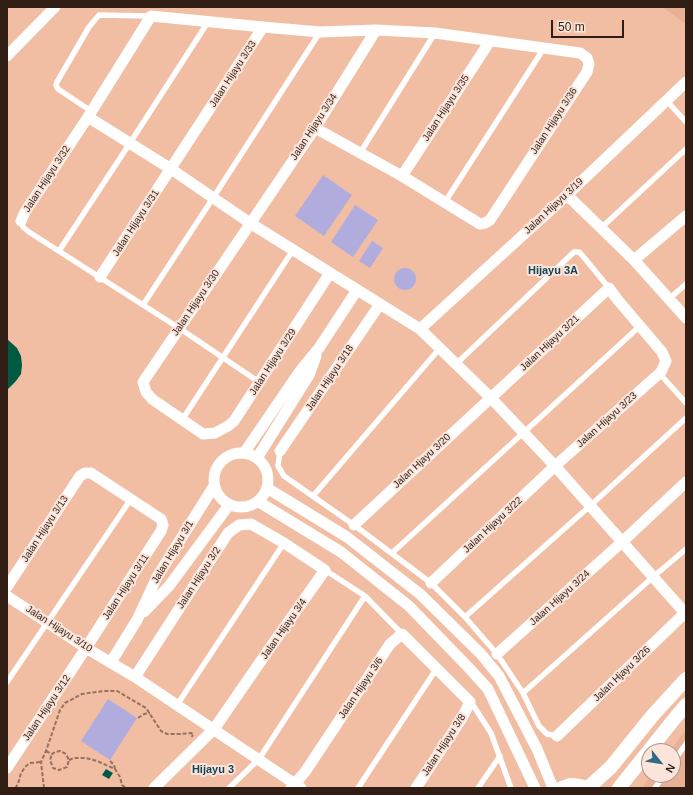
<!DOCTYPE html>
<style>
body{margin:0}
#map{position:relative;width:693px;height:795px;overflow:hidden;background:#f1bda3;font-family:Arial,sans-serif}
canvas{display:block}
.frame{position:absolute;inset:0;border:8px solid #301d13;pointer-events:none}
.north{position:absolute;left:641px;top:743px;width:40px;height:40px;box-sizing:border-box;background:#fbe5db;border:1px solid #aa958b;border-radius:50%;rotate:120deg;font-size:11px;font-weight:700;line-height:16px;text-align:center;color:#301d13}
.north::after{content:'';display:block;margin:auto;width:14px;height:18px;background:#306b83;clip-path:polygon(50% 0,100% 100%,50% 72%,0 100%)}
.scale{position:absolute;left:551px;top:20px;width:73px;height:18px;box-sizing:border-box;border:2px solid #301d13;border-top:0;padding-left:5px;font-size:12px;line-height:14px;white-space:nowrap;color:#301d13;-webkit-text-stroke:3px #fbe5db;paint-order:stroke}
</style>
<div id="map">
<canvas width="693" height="795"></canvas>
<div class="frame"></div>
<div class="north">N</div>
<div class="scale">50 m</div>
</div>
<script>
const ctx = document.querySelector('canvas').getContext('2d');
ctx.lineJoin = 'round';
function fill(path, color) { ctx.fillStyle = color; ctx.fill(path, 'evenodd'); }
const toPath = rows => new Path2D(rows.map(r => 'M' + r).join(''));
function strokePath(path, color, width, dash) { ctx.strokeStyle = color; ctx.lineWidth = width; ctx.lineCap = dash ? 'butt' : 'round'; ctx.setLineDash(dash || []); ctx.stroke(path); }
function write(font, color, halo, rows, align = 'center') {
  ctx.font = font + ' Arial,sans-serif'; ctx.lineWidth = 4; ctx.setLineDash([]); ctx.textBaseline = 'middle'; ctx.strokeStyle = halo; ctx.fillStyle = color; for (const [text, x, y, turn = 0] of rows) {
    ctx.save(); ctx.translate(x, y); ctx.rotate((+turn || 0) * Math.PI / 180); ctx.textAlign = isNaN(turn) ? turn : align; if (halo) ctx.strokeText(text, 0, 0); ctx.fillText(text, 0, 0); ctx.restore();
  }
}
const built = toPath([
 [662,7,686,7,686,24],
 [686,730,686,788,642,788,651,775,673,775,673,751,670,751]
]);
const green = toPath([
 [323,175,352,195,324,236,295,216],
 [355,205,378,220,353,257,331,242],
 [372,241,383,248,370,268,359,261],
 '394 279a11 11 0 1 1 22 0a11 11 0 1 1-22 0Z',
 [108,699,137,718,110,760,81,741]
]);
const building = toPath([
 [7,339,17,348,21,356,22,365,21,374,16,381,7,390],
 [106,769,113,773,109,779,102,775]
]);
const path = toPath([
 [138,718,144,714,150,713],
 [46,751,52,754,55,752,60,751,66,754,69,760,67,767,59,770,53,768,50,760,52,754],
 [69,760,74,758,86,758,97,761,115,769,120,777,122,785,126,788],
 [110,761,114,765,115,769],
 [17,788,16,787,18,784,21,773,26,766,30,763,41,762],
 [44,788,41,762,46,751,60,710,65,703,82,694,104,691,117,691,146,708,161,731,167,734,180,734,193,733,192,737]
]);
const service = toPath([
 [666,100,686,122],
 [91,111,58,89,56,85,57,82,89,27,99,15,150,16],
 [360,153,435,33],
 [445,202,544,48],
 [21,221,23,227,29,232,179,328,259,382],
 [601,228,686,149],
 [59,251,130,143,208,22],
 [669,299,686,284],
 [143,305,213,198,320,32],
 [456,364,574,252,579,252,582,255,609,288],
 [659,373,686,403],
 [182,420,293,250],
 [280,451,278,466,284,476,354,525,431,583,465,617],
 [313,496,440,348],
 [392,553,640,326],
 [325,570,365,596,402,634],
 [7,682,131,499],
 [523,693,653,577,686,549],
 [471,702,491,733,511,788],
 [177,705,284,543],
 [557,736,547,734,539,726,523,693,497,654,465,617,591,505,686,418],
 [673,762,686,744],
 [229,788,259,759,365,596],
 [358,788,437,668],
 [478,788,500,756],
 [655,788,664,775]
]);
const minor = toPath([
 [7,56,55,7],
 [88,117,171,169,250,223,420,329,491,398,555,466,685,613],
 [402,176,490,41],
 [567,195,634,260,686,318],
 [21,221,25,212,88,117,151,16,263,27],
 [634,260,686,216],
 [330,273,234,421,228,426,215,433,203,434,152,399,146,392,143,382,315,128,376,30],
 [100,277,263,27,320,32,376,30,435,33,580,53,587,58,589,64,587,72,490,220,485,223,480,224,402,176,315,128],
 [420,329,567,195,686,82],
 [280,451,380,304],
 '214 480a27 27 0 1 1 54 0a27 27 0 1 1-54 0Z',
 [244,453,300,371,319,348,357,290],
 [257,458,309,375,316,356],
 [267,488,347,537,420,594,481,654,499,676,537,749,553,788],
 [259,502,341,552,409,606,469,668,488,689,535,788],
 [354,525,609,288,617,299,662,352,666,361,661,372,555,466,431,583],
 [7,587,80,476,85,473,91,473,161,519,163,525,161,531,86,648,7,768],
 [7,596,86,648,135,677,301,788],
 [144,612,169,586,229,505],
 [497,654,622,542,686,482],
 [111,662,137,620,157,577,214,486],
 [135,677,228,533,239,525,251,524,284,543,325,570,272,645,214,729,154,788],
 [557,736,686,612],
 [291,788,305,772,390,644,402,634,470,702,462,718,416,788]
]);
const tertiary = toPath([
 [562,788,571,785,580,786,587,788],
 [588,788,611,767,653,715,686,679],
 [619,788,675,718,686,705]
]);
const streetNames = [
 ["Jalan Hijayu 3/33",233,74,-57],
 ["Jalan Hijayu 3/35",446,108,-57],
 ["Jalan Hijayu 3/36",554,121,-57],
 ["Jalan Hijayu 3/34",314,127,-57],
 ["Jalan Hijayu 3/32",47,179,-57],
 ["Jalan Hijayu 3/19",554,206,-43],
 ["Jalan Hijayu 3/31",136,223,-57],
 ["Jalan Hijayu 3/30",196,303,-56],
 ["Jalan Hijayu 3/21",550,343,-43],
 ["Jalan Hijayu 3/29",273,362,-57],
 ["Jalan Hijayu 3/18",330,378,-56],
 ["Jalan Hijayu 3/23",607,420,-42],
 ["Jalan Hjayu 3/20",422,461,-43],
 ["Jalan Hijayu 3/22",493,525,-43],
 ["Jalan Hijayu 3/13",45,529,-57],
 ["Jalan Hijayu 3/1",173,552,-59],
 ["Jalan Hijayu 3/2",199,578,-57],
 ["Jalan Hijayu 3/11",126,587,-57],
 ["Jalan Hijayu 3/24",560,598,-42],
 ["Jalan Hijayu 3/10",59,629,33],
 ["Jalan Hijayu 3/4",284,629,-55],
 ["Jalan Hjayu 3/26",622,674,-44],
 ["Jalan Hijayu 3/6",361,688,-56],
 ["Jalan Hijayu 3/12",47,708,-56],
 ["Jalan Hijayu 3/8",444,745,-57]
];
const neighbourhoodNames = [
 ["Hijayu 3A",553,271],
 ["Hijayu 3",213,770]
];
fill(built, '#eab093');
fill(green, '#b0adde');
fill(building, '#005942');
strokePath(path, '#96715f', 2, [4, 2]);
strokePath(service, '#fff', 5.5);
strokePath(minor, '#fff', 11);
strokePath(tertiary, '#fff', 14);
write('10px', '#301d13', '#fbe5db', streetNames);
write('bold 11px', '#134457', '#fbe5db', neighbourhoodNames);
</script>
